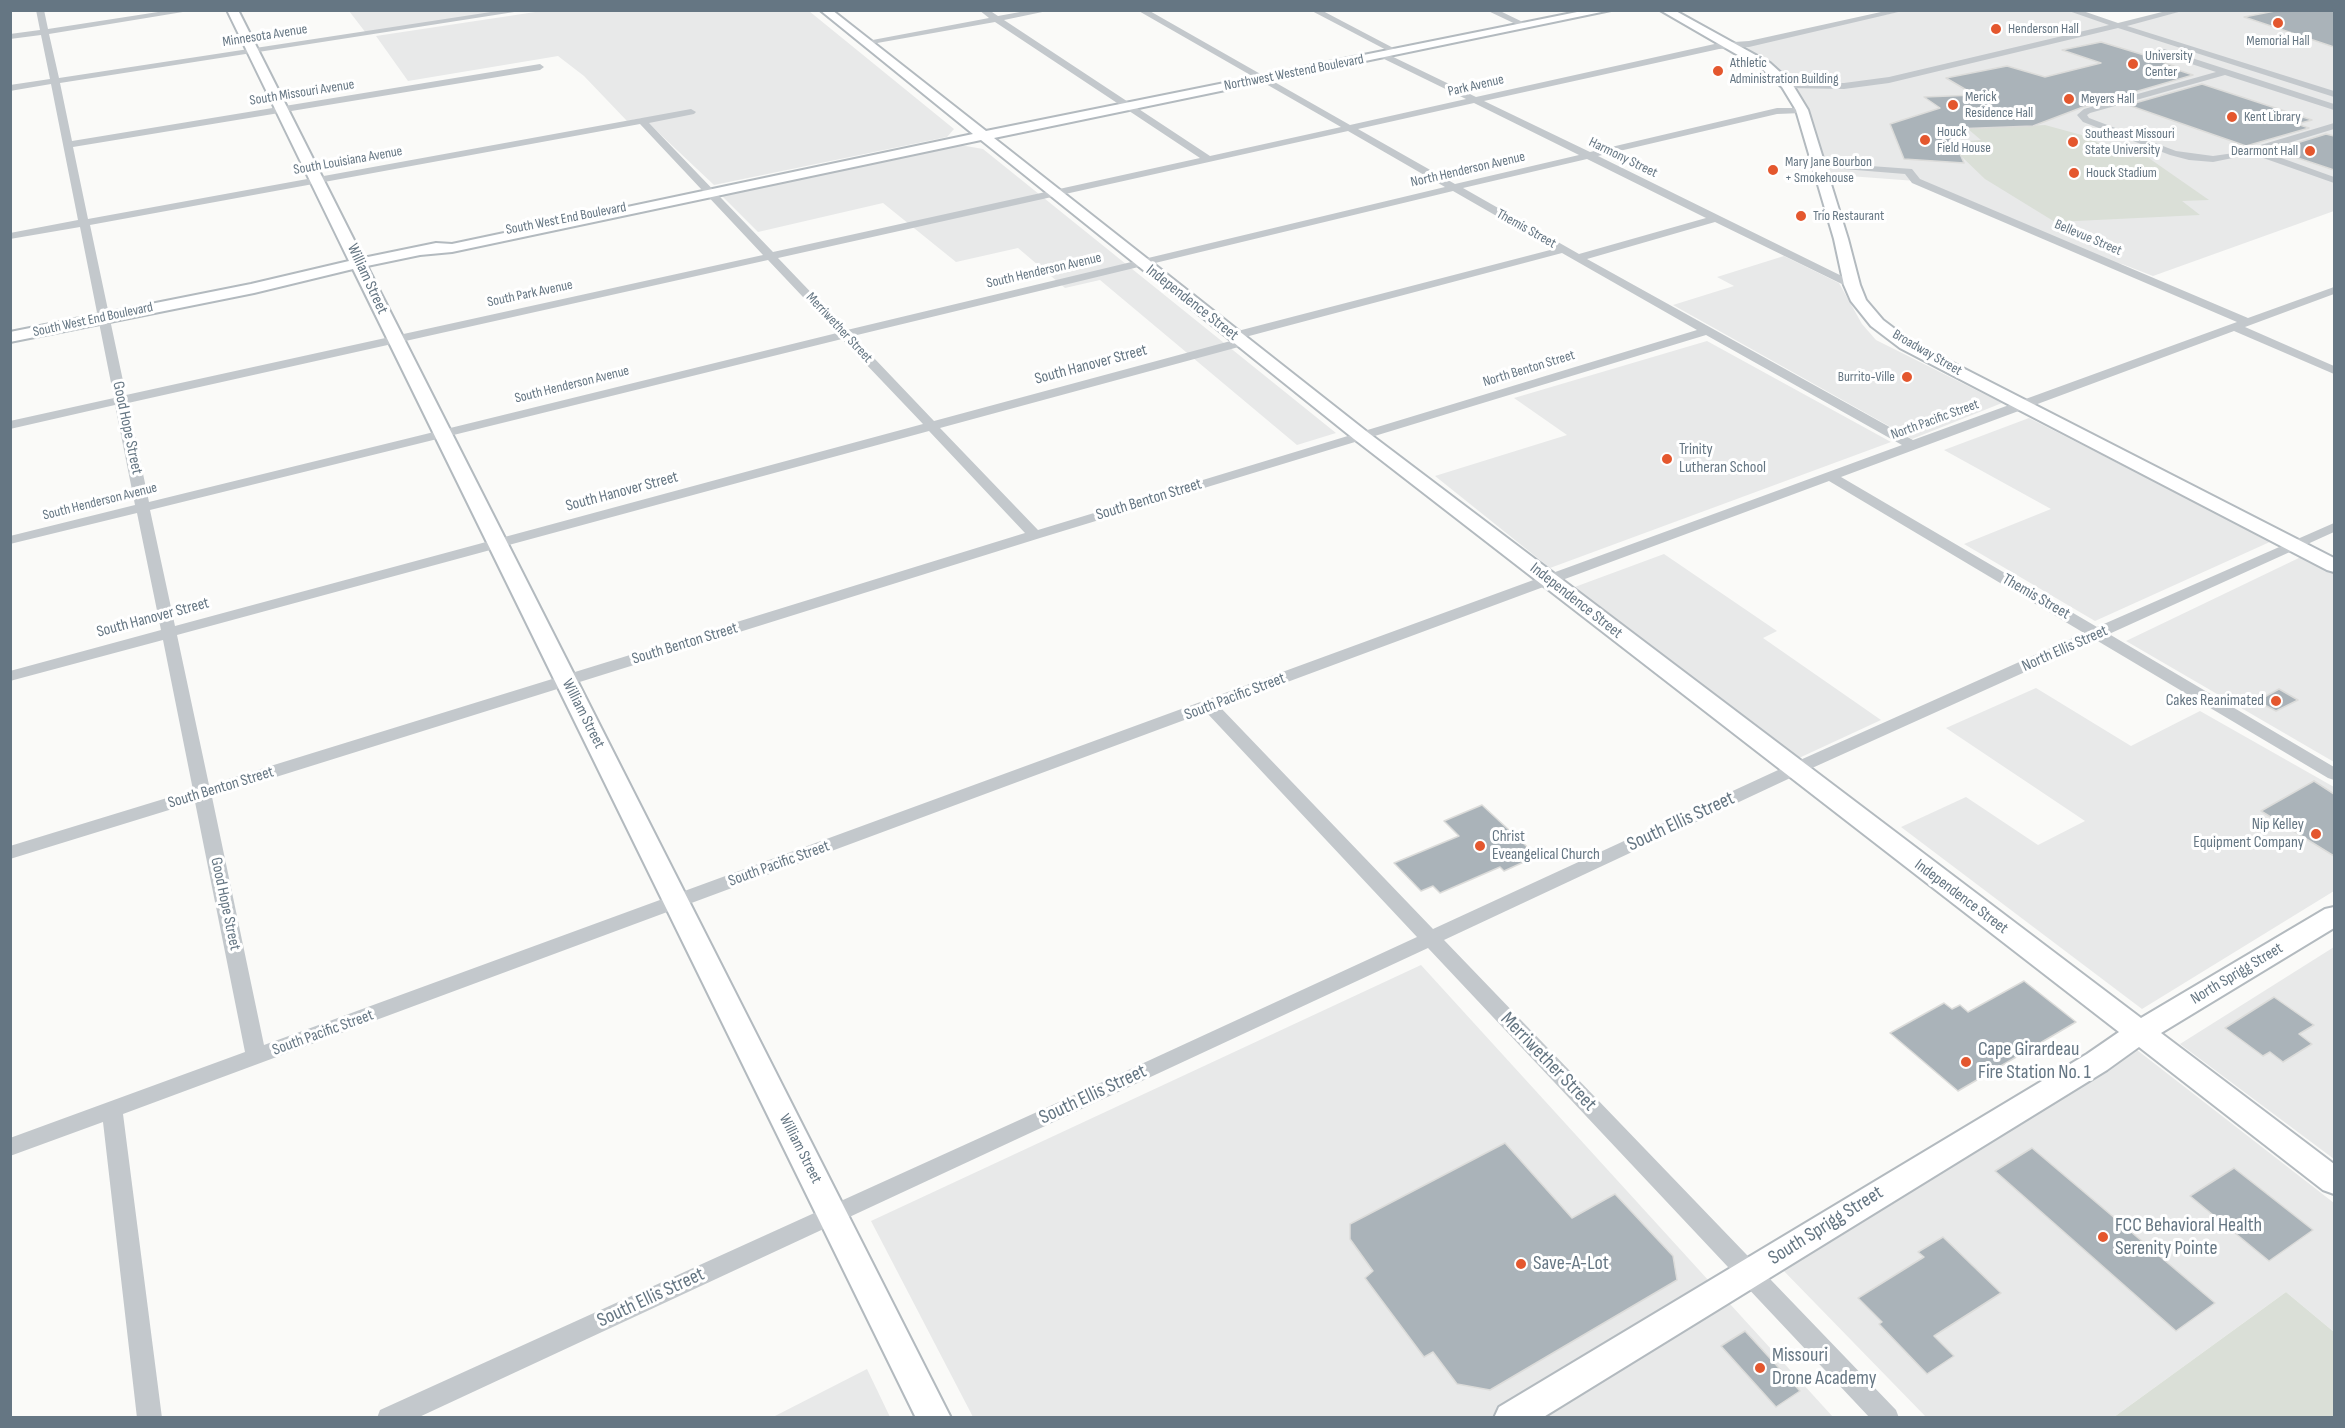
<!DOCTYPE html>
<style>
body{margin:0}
#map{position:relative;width:2345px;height:1428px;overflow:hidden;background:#fafaf8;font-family:"Sofia Sans Condensed",sans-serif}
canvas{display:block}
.frame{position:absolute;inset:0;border:12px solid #657683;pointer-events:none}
</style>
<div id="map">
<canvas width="2345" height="1428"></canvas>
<div class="frame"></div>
</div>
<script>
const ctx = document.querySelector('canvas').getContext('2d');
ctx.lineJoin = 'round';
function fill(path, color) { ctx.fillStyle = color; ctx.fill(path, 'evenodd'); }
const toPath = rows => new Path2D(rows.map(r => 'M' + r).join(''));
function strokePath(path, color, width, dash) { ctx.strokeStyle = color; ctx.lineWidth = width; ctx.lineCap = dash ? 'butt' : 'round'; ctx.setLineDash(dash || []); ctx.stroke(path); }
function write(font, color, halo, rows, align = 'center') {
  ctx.font = font + ' "Sofia Sans Condensed",sans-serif'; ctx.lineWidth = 6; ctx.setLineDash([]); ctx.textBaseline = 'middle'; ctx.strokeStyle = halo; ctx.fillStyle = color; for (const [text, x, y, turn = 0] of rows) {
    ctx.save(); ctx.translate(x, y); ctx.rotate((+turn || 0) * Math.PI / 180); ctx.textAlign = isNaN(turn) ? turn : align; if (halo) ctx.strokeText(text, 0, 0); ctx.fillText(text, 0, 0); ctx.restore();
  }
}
const built = toPath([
 [349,11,508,11,366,33],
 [542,11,809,11,954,129,947,137,714,185,643,118,627,121,584,76,558,56,408,81,376,36],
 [1903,11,2070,11,2118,26,2182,11,2334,11,2334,211,2153,276,2122,264,2107,262,1916,181,1822,174,1787,85,1732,46],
 [960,145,983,149,1336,433,1297,445,1100,280,1065,288,1018,248,956,262,883,203,758,232,721,195],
 [1784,256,1839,283,1862,324,1876,340,2002,403,1912,439,1673,305,1734,286,1717,277],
 [1707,341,1891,442,1550,568,1435,476,1567,435,1514,398],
 [2029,418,2272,541,2095,621,1964,544,2051,509,1944,450],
 [1664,554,1777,631,1763,638,1881,720,1799,758,1572,588],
 [2303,556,2334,572,2334,762,2126,641],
 [2036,688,2131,746,2200,711,2334,787,2334,891,2142,1009,1901,827,1966,797,2038,845,2085,821,1946,728],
 [2334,947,2334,1159,2180,1044],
 [1421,965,1833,1417,973,1417,871,1221],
 [2137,1050,2334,1203,2334,1332,2286,1292,2114,1417,1926,1417,1779,1266],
 [867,1369,890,1417,773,1417]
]);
const green = toPath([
 [2045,125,2089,137,2114,153,2140,152,2209,200,2182,201,2200,215,2055,222,1985,179,1960,155,1954,142,1981,140,1968,129],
 [2286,1292,2334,1332,2334,1417,2114,1417]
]);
const building = toPath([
 [2280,10,2334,10,2334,47,2244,17,2280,10],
 [2101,42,2164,61,2162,62,2174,66,2169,67,2193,75,2083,107,2033,126,1953,129,1958,139,1953,138,1964,163,1904,159,1890,124,1940,108,1924,97,1975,95,1946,78,2007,66,2045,77,2101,63,2062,50,2101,42],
 [2202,84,2312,120,2297,124,2309,128,2246,146,2128,105,2202,84],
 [2326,134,2334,136,2334,170,2274,150,2326,134],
 [2279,689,2298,700,2276,711,2257,701,2279,689],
 [2314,781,2334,794,2334,856,2261,811,2314,781],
 [1482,805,1537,856,1504,871,1500,867,1440,893,1433,886,1421,891,1394,863,1459,836,1444,821,1482,805],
 [2024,981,2076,1022,1958,1091,1890,1033,1944,1003,1952,1009,1960,1005,1968,1012,2024,981],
 [2274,997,2314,1025,2299,1034,2312,1044,2283,1062,2270,1052,2263,1056,2225,1028,2274,997],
 [1505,1143,1572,1218,1615,1194,1673,1256,1677,1280,1490,1390,1457,1384,1433,1352,1424,1357,1365,1278,1373,1271,1350,1239,1350,1224,1505,1143],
 [2032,1148,2215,1303,2176,1331,1995,1171,2032,1148],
 [2234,1168,2313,1230,2269,1261,2190,1196,2234,1168],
 [1943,1237,2001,1293,1934,1336,1954,1356,1927,1374,1879,1324,1882,1322,1858,1298,1924,1257,1918,1252,1943,1237],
 [1745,1331,1800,1391,1776,1407,1721,1346,1745,1331]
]);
const street = toPath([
 [36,10,44,10,48,29,171,10,195,10,49,34,59,78,504,10,527,10,60,83,72,141,540,64,544,67,540,70,73,147,88,219,691,109,696,112,694,114,649,123,773,252,1200,158,995,22,866,45,862,42,989,18,979,10,989,10,998,16,1031,10,1052,10,1004,20,1210,156,1341,127,1137,10,1148,10,1350,125,1466,99,1380,57,1380,53,1383,52,1476,97,1719,43,1749,41,1890,10,1907,10,1749,47,1719,49,1484,101,1590,152,1777,108,1805,108,1807,110,1802,113,1777,114,1598,156,1856,283,1856,287,1848,287,1715,222,1587,259,1913,440,2237,322,1912,183,1905,174,1819,167,1814,164,1815,162,1912,169,1920,179,2248,318,2334,287,2334,294,2245,327,2334,366,2334,374,2234,331,1841,477,2097,627,2334,523,2334,532,2109,634,2334,767,2334,780,2328,778,2096,640,1801,773,1444,940,1896,1410,1899,1418,1870,1418,1428,948,417,1418,377,1418,380,1410,1048,1107,1417,937,1206,712,123,1114,162,1418,137,1418,103,1122,10,1156,10,1138,245,1052,195,802,10,859,10,846,193,790,163,640,10,681,10,671,161,630,137,513,10,544,10,536,135,505,115,405,10,429,10,421,114,398,80,227,10,239,10,233,78,220,51,84,10,91,10,85,50,79,41,35,10,39,10,34,40,30,36,10],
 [1474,103,1579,155,1455,184,1358,129,1474,103],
 [640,124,763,255,126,395,90,225,640,124],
 [1348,131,1445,187,847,330,778,258,1348,131],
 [1587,159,1706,218,1579,254,1463,188,1587,159],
 [1453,191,1554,249,1230,333,1228,336,1234,340,1562,253,1697,330,1038,530,940,428,1246,345,1246,339,1238,339,934,421,853,336,1453,191],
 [768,260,837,333,149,502,128,403,768,260],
 [1706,335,1902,445,264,1045,212,797,1040,538,1706,335],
 [842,339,923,424,175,626,150,510,842,339],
 [929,431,1025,533,209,785,177,635,929,431],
 [1829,481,2084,633,1789,765,1433,929,1220,707,1829,481],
 [1310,10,1321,10,1401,52,1394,54,1310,10],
 [1486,10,1498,10,1531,26,1524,28,1486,10],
 [2066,10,2080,10,2118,23,2170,10,2186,10,2127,26,2334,91,2334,97,2118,28,1889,83,1844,89,1787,88,1783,85,1787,82,1844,83,1889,77,2109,25,2066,10],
 [2164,49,2334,104,2334,110,2225,75,2090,113,2087,115,2089,118,2176,151,2213,156,2234,153,2334,123,2334,129,2262,151,2334,177,2334,183,2252,154,2213,162,2189,160,2170,155,2083,122,2077,115,2084,109,2216,72,2161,54,2160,52,2164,49]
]);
const secondary = toPath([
 [227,10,238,10,363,258,436,243,452,244,973,134,820,10,832,10,986,131,1587,10,1611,10,994,138,1366,431,2141,1018,2325,909,2334,907,2334,928,2161,1033,2334,1164,2334,1194,2323,1190,2139,1047,2107,1070,1542,1418,1494,1418,1499,1407,2087,1054,2119,1032,1354,439,981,140,452,252,420,255,367,266,951,1418,916,1418,353,269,254,293,10,342,10,332,251,284,349,261,227,10],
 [1660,10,1674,10,1770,63,1791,82,1808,110,1848,239,1860,285,1866,300,1883,320,1912,342,2334,558,2334,572,2327,570,1900,348,1871,326,1851,301,1844,285,1834,239,1796,110,1782,87,1762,69,1660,10]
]);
const markers = [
 [2278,23,6,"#e4572e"],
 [1996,29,6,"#e4572e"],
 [2133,64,6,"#e4572e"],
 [1718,71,6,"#e4572e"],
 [2069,99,6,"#e4572e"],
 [1953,105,6,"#e4572e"],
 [2232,117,6,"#e4572e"],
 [1925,140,6,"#e4572e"],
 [2073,142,6,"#e4572e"],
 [2310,151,6,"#e4572e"],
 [1773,170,6,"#e4572e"],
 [2074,173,6,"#e4572e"],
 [1801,216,6,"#e4572e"],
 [1907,377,6,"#e4572e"],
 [1667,459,6,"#e4572e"],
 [2276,701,6,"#e4572e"],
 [2316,834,6,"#e4572e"],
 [1480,846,6,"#e4572e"],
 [1966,1062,6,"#e4572e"],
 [2103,1237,6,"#e4572e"],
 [1521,1264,6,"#e4572e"],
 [1760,1368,6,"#e4572e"]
];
const farPoinames = [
 ["Henderson Hall",2008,29],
 ["Memorial Hall",2278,41,"center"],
 ["University",2145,56],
 ["Center",2145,72],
 ["Athletic",1730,63],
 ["Administration Building",1730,79],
 ["Merick",1965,97],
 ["Residence Hall",1965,113],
 ["Meyers Hall",2081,99],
 ["Kent Library",2244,117],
 ["Houck",1937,132],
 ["Field House",1937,148],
 ["Southeast Missouri",2085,134],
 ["State University",2085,150],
 ["Dearmont Hall",2298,151,"right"],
 ["Mary Jane Bourbon",1785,162],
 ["+ Smokehouse",1785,178],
 ["Houck Stadium",2086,173],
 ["Trio Restaurant",1813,216],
 ["Burrito-Ville",1895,377,"right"]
];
const farStreetnames = [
 ["Minnesota Avenue",265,36,-9],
 ["Northwest Westend Boulevard",1294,73,-11],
 ["Park Avenue",1476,86,-13],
 ["South Missouri Avenue",302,93,-9],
 ["Harmony Street",1623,158,26],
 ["South Louisiana Avenue",348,161,-10],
 ["North Henderson Avenue",1468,170,-13],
 ["South West End Boulevard",566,219,-11],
 ["Themis Street",1526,229,29],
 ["Bellevue Street",2088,238,23],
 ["South Henderson Avenue",1044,271,-13],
 ["South Park Avenue",530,294,-12],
 ["South West End Boulevard",93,320,-12],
 ["Merriwether Street",839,328,47],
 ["Broadway Street",1927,353,30],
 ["North Benton Street",1529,369,-17],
 ["South Henderson Avenue",572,385,-14],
 ["North Pacific Street",1935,420,-20],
 ["South Henderson Avenue",100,502,-14]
];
const streetNames = [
 ["William Street",367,279,65],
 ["Independence Street",1192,303,38],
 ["South Hanover Street",1091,365,-15],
 ["Good Hope Street",127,428,78],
 ["South Hanover Street",622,492,-15],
 ["South Benton Street",1149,500,-17],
 ["Themis Street",2036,597,30],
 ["Independence Street",1576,601,38],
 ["South Hanover Street",153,618,-15],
 ["South Benton Street",685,644,-17],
 ["North Ellis Street",2065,649,-24],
 ["South Pacific Street",1235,697,-21],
 ["William Street",583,714,63],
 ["South Benton Street",221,788,-17],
 ["South Pacific Street",779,864,-20],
 ["Independence Street",1961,897,37],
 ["Good Hope Street",225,904,78],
 ["North Sprigg Street",2237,974,-31],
 ["South Pacific Street",323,1033,-20],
 ["William Street",800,1149,63]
];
const poiNames = [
 ["Trinity",1679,450],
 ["Lutheran School",1679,468],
 ["Cakes Reanimated",2264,701,"right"],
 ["Nip Kelley",2304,825,"right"],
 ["Equipment Company",2304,843,"right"],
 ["Christ",1492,837],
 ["Eveangelical Church",1492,855]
];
const nearStreetnames = [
 ["South Ellis Street",1681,822,-25],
 ["Merriwether Street",1548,1062,46],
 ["South Ellis Street",1093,1095,-25],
 ["South Sprigg Street",1826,1226,-32],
 ["South Ellis Street",651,1298,-25]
];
const nearPoinames = [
 ["Cape Girardeau",1978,1050],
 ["Fire Station No. 1",1978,1073],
 ["FCC Behavioral Health",2115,1226],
 ["Serenity Pointe",2115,1249],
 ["Save-A-Lot",1533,1264],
 ["Missouri",1772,1356],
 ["Drone Academy",1772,1379]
];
fill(built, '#e8e9e9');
fill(green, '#dadfd7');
fill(building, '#aab3b9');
strokePath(building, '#dcdcda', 1.5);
strokePath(secondary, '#b3babf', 4);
fill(street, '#c3c8cc');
fill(secondary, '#fff');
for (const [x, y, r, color] of markers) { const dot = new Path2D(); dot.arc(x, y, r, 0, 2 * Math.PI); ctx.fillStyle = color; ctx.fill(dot); strokePath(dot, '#fff', 2); }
write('14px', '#657683', '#fff', farPoinames, 'left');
write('14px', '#657683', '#fff', farStreetnames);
write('16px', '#657683', '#fff', streetNames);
write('16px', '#657683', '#fff', poiNames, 'left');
write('20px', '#657683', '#fff', nearStreetnames);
write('20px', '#657683', '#fff', nearPoinames, 'left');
</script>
